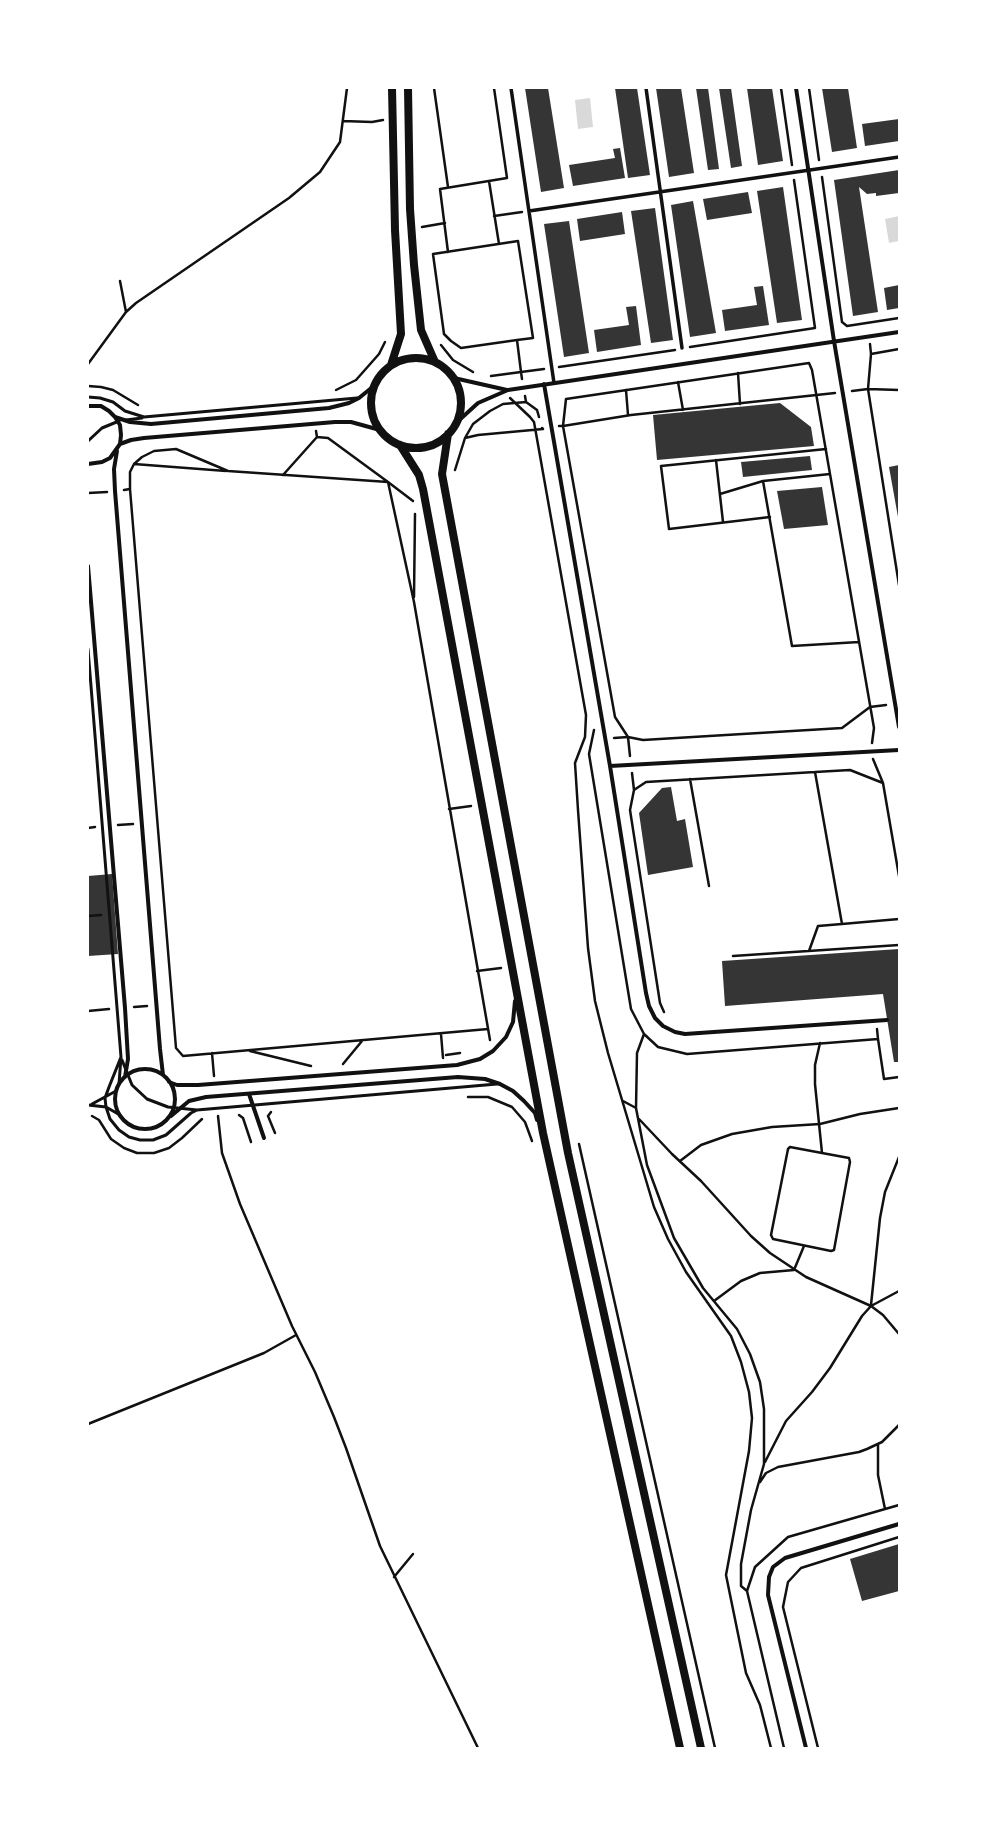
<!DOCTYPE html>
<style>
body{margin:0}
#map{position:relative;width:987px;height:1836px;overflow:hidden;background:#fff;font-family:"Sofia Sans Condensed",sans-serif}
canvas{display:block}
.frame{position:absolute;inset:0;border:89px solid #fff;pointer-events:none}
</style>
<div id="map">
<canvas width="987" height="1836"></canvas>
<div class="frame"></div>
</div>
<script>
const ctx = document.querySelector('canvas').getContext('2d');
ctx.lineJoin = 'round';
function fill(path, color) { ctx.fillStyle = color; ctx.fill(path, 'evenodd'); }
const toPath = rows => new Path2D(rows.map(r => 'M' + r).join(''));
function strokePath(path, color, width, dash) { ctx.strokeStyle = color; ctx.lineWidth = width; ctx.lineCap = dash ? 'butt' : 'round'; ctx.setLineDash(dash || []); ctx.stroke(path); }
const water = toPath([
 [590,98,593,127,578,129,575,100],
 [899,216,899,241,889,243,885,219]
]);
const building = toPath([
 [525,88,548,88,564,188,541,192],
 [615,88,637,88,650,175,628,178],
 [656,88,681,88,694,173,669,177],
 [696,88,708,88,719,169,708,170],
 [719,88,731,88,742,166,731,168],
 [747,88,772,88,783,161,758,165],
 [822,88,848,88,857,148,832,152],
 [899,119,899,141,865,146,862,124],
 [620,148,625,178,573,186,569,165,615,158,613,149],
 [899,170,899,193,876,196,876,193,867,194,859,187,878,312,853,316,834,180],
 [783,187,802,320,777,323,757,191],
 [748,192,752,213,707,220,703,199],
 [693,201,716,333,690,337,671,205],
 [655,208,673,340,651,343,631,211],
 [622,212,625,234,580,241,577,219],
 [569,221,589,353,564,357,544,224],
 [899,285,899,308,887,310,884,288],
 [763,286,769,325,725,331,722,310,757,305,754,287],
 [636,306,641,345,597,352,594,330,629,325,626,307],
 [780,403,811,427,814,446,657,460,653,415],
 [810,456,812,470,743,477,741,462],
 [899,465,899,517,898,517,889,467],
 [822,487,828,525,784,529,777,491],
 [671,787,677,821,685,819,693,867,648,875,639,813,662,788],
 [112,874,118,954,88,956,88,876],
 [899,949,899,1062,894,1062,883,994,725,1006,722,961],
 [899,1544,899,1591,862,1601,850,1559]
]);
const path = toPath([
 [434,88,448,187],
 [781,88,792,165],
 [809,88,819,160],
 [343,121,372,122,383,120],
 [822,177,842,322,847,326,899,318],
 [489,181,499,244],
 [494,216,522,212],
 [422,227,445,223],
 [448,252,440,189,507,178,494,88],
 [120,281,126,312],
 [517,340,533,338,518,241,433,254,444,334,451,341,461,348,517,340,521,372,544,369],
 [870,344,871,354,868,389,899,585],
 [441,345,453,360,473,372],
 [690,347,815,328,794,180],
 [871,354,899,349],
 [88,364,126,312,136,303,289,198,320,172,340,142,347,88],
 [559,367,675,350],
 [738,373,740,404],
 [491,376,521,372,522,379],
 [678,382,683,410],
 [88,386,101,387,113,390,138,405],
 [336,390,356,380,379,354,385,342],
 [626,390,628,415],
 [852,391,868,389,899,390],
 [835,393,631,415,563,426,615,717,628,737,643,740,842,728,870,707,886,705],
 [525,396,526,402,537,410,539,417],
 [510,398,530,417,534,422,586,715,585,737,575,763,578,810,588,948,595,1001,608,1053,654,1207,668,1239,686,1272,731,1336,741,1362,749,1392,752,1418,749,1451,726,1575,746,1673,760,1705,771,1748],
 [559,426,563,426,566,399,809,363,812,370,830,474],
 [316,431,317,437,328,438,388,482,414,602],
 [465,438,473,424,490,411,503,404,526,402],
 [716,460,723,522],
 [134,464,226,471],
 [455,470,465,438,478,435,543,429,542,428],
 [283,475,317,437],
 [763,481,792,646,859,642],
 [130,489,176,1048,183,1056,488,1029],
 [124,490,130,489,130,472,134,464,142,457,154,451,176,449,228,471,388,482,413,501],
 [88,493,107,492],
 [720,494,763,481,830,474,874,728,872,743],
 [770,517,669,529,661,466,826,449],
 [414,597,415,514],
 [414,602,490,1040],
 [594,730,589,754,631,1009,644,1034,658,1047,687,1054,878,1039,884,1079,899,1077],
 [614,738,628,737,630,756],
 [873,759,883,783,899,876],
 [632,773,634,790],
 [690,779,709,886],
 [449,809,471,806],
 [118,825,133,824],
 [88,828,95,827],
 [88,916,101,915],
 [842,924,899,919],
 [809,951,818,926,842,924,815,772,850,770,883,783],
 [733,956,899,945],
 [477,971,501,968],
 [134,1007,147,1006],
 [88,1011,109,1009],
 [664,1012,660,1003,630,810,634,790,646,782,815,772],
 [877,1029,878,1039],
 [441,1034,443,1058],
 [644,1034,637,1053,636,1108,647,1165,674,1238,703,1288,737,1329,750,1354,760,1382,764,1409,764,1464,751,1510,741,1564,741,1586,747,1591],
 [820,1043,815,1065,815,1084,822,1153,790,1147,788,1149,771,1235,773,1239,831,1251,834,1250,850,1162,849,1158,822,1153],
 [250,1051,311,1066],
 [212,1053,214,1076],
 [446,1055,460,1053],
 [343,1064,362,1041],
 [468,1097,488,1097,512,1107,525,1122,532,1141],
 [623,1101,636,1108],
 [271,1112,268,1116,275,1133],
 [239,1115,243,1118,251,1142],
 [92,1116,99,1120,111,1139,124,1148,137,1153,154,1153,169,1148,182,1138,202,1119],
 [218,1116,222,1153,240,1204,292,1326,315,1372,334,1417,346,1448,380,1546,478,1748],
 [639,1119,672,1154,701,1181,751,1236,770,1253,806,1277,871,1306,883,1315,899,1334],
 [579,1144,715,1748],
 [680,1161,701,1145,732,1134,772,1127,820,1124,860,1114,899,1108],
 [714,1301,741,1281,760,1273,794,1270,804,1246],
 [871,1305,880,1218,885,1192,899,1157],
 [88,1424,264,1353,296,1335],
 [878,1444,878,1475,885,1509],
 [765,1462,786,1421,812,1392,830,1368,862,1316,871,1306,899,1291],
 [760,1482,766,1473,778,1467,859,1452,867,1449,882,1442,899,1425],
 [394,1577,413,1554],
 [784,1748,747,1591,755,1567,788,1537,899,1505],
 [818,1748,783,1607,788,1582,801,1568,899,1537]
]);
const service = toPath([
 [88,397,100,398,113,402,125,411,144,417,357,398],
 [126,420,142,418],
 [88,441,102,428,119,421],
 [88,649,121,1057,119,1084],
 [121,1057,109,1087,105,1098,106,1107,110,1119,119,1130,129,1137,140,1140,153,1140,166,1135,191,1113,197,1110,497,1084],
 [122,1060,132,1085,147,1099,168,1107,197,1110],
 [92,1104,116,1091],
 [88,1105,106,1107,120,1115]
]);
const pedestrian = toPath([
 [511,88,554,383],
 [646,88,682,348],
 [529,211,899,157]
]);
const minor = toPath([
 [796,88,834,341,899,727],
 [454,378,507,390],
 [544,384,610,766,646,993,649,1006,655,1018,663,1026,675,1032,685,1034,887,1020],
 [88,406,101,406,109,411,115,417,120,425,121,435,120,444,110,458,102,462,88,464],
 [115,417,130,422,151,424,329,408,349,403,359,398,375,385],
 [456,423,478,403,508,390,899,332],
 [120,444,131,440,144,438,335,422,351,422,380,430],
 [117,451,114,469,115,491,160,1049,163,1075],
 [88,566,125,1008,128,1059,125,1077],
 [610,766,899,750],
 '115 1099a30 30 0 1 1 60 0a30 30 0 1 1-60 0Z',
 [169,1082,177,1085,198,1085,457,1065,480,1059,493,1051,506,1037,513,1022,515,1001],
 [249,1094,264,1138],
 [171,1116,189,1101,206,1097,458,1077,485,1079,500,1084,513,1091,524,1101,535,1113,537,1120],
 [806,1748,768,1595,769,1577,773,1567,785,1558,899,1524]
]);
const secondary = toPath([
 [408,88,410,209,414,265,421,330,435,362],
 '371 403a45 45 0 1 1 90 0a45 45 0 1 1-90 0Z',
 [391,365,401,334,395,230,392,88],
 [448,434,442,474,568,1153,701,1748],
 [400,445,419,475,423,489,543,1133,680,1748]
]);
fill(water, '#d9d9d9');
fill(building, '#353535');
strokePath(path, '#111', 2.5);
strokePath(service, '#111', 3);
strokePath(pedestrian, '#111', 3.5);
strokePath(minor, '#111', 4);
strokePath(secondary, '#111', 8);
</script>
